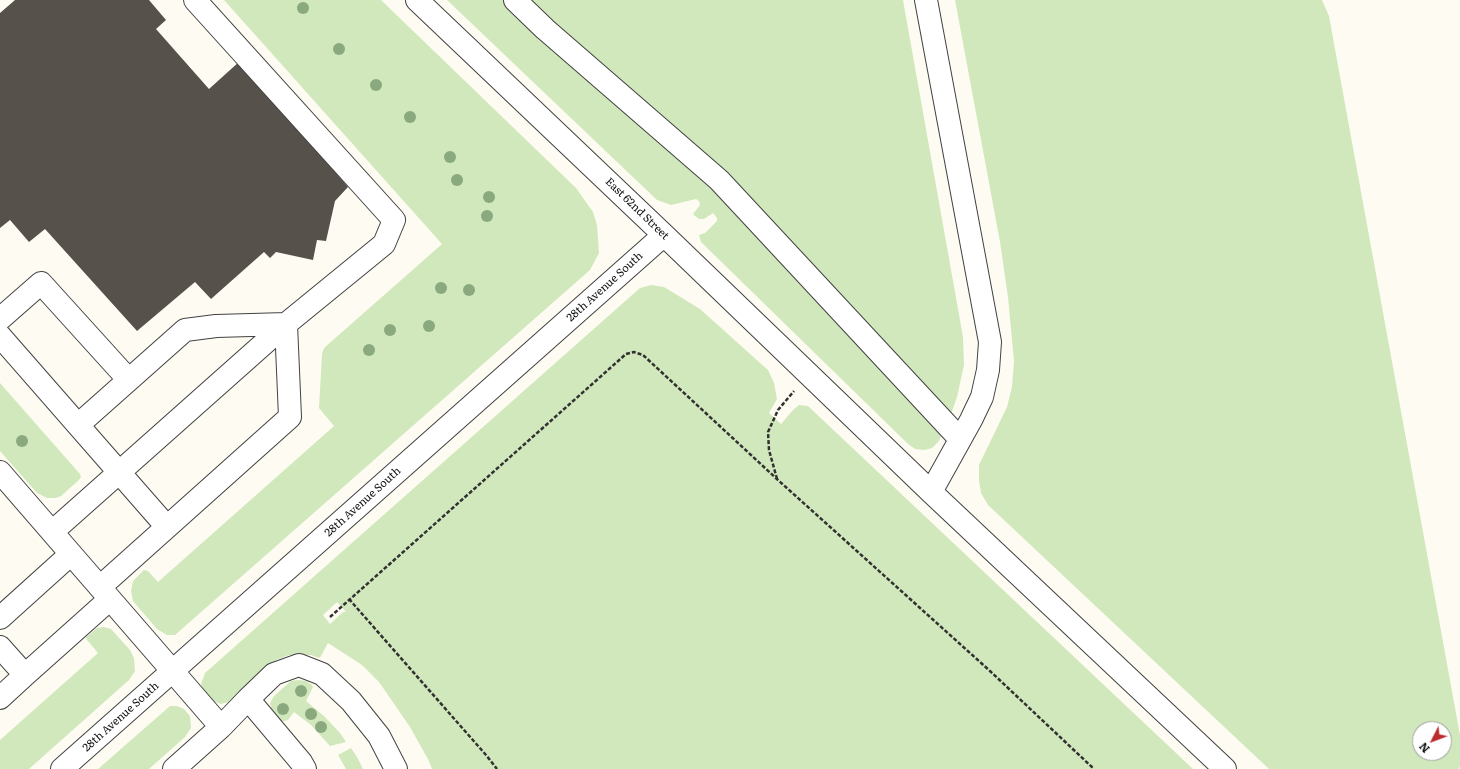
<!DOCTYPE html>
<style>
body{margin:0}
#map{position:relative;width:1460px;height:769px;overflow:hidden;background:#fefcf2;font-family:Literata,serif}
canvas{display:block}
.north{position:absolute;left:1412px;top:721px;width:40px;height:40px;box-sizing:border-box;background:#fff;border:1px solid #9f9f9f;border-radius:50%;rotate:228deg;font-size:11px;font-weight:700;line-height:16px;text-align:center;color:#0f0f0f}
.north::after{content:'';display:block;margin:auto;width:14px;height:18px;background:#ba2c2d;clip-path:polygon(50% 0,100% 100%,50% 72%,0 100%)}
</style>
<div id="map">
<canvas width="1460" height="769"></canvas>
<div class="north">N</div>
</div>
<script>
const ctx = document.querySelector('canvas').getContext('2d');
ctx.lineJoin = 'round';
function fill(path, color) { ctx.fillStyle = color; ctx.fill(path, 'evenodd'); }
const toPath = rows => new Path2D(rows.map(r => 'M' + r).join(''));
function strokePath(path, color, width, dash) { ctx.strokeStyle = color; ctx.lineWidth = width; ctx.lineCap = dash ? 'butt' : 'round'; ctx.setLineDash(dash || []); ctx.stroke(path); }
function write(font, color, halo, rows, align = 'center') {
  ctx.font = font + ' Literata,serif'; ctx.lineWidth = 4; ctx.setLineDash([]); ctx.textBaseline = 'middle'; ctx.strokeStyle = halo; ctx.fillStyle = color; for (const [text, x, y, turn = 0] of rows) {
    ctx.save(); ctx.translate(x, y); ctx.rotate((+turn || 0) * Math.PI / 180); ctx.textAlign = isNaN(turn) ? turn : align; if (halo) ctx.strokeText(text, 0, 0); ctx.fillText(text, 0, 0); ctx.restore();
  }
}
const green = toPath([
 [224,0,381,0,576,188,593,212,597,225,599,253,590,270,175,635,167,635,157,629,133,601,131,591,133,581,144,570,148,571,158,582,334,426,319,408,322,354,324,348,442,244],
 [447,0,506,0,699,170,938,428,941,436,939,441,932,448,924,450,915,449,908,444,701,242,699,235,705,233,717,221,717,218,713,213,704,219,699,219,695,216,693,214,700,205,699,201,696,199,671,205,657,200],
 [522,0,903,0,963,337,964,365,957,397,951,414],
 [955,0,1322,0,1329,16,1460,735,1460,766,1459,769,1269,769,988,505,981,493,979,481,979,465,1007,407,1012,387,1014,361,1008,297,1000,242],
 [1420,729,1444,729,1444,753,1420,753],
 [651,285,664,287,700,309,768,370,774,383,777,399,769,413,781,424,793,410,799,405,808,406,1193,769,432,769,429,761,410,727,379,682,362,665,328,643,321,656,319,658,311,655,289,655,276,660,228,702,221,704,211,700,203,690,201,684,205,673,640,288],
 [337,602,346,612,343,612,330,624,323,615],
 [0,383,80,474,81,477,79,480,61,496,56,498,47,498,37,493,0,451],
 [104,627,111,629,130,650,134,658,135,671,129,680,29,769,0,769,0,740,98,653,87,640,86,637,97,628],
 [298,680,306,681,312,685,313,687,306,701,324,716,340,733,346,742,330,746,311,725,294,712,288,720,285,721,281,721,276,717,272,711,270,703,274,696,291,681],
 [170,706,177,706,184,709,190,716,191,728,185,737,149,769,98,769],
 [351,748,357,757,363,769,346,769,338,755]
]);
const building = toPath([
 [15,0,149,0,166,20,156,29,209,89,240,61,348,187,335,201,326,241,317,240,313,260,276,252,270,258,264,252,211,299,195,282,137,331,45,229,29,242,10,220,0,228,0,13]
]);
const path = toPath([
 [777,479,769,450,768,432,778,410,794,391],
 [349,599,486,755,497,769],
 [330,617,626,354,634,352,643,355,778,480,990,671,1094,769]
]);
const minor = toPath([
 [417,0,664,235,931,492,1225,769],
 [515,0,545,29,719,180,960,439],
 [926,0,990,342,988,370,982,397,971,420,931,492],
 [0,319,41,283,128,379],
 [0,336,167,527],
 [78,425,185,330,216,326,286,324],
 [0,472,221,727],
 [52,532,286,324],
 [100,587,290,417,286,324,384,244,394,220,195,0],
 [0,618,71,554],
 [0,647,25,675],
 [0,698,25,675,110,599],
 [248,699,274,674,299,665,322,674,351,701,379,736,396,769],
 [62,769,664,235],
 [174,769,221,727,248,699,301,762,305,769]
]);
const trees = [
 [303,8],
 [339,49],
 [376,85],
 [410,117],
 [450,157],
 [457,180],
 [489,197],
 [487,216],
 [441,288],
 [469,290],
 [429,326],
 [390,330],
 [369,350],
 [22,441],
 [301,691],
 [283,709],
 [311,714],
 [321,727]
];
const streetNames = [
 ["East 62nd Street",637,209,44],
 ["28th Avenue South",605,287,-42],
 ["28th Avenue South",363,502,-42],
 ["28th Avenue South",121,717,-42]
];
fill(green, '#d1e8bc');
fill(building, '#57514c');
strokePath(minor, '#424242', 24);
strokePath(path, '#313131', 2.5, [4, 2]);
strokePath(minor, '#fff', 22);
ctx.fillStyle = '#8ba97f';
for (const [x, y] of trees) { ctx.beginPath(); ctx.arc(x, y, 6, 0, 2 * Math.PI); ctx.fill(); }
write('11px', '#0f0f0f', '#fff', streetNames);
</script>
